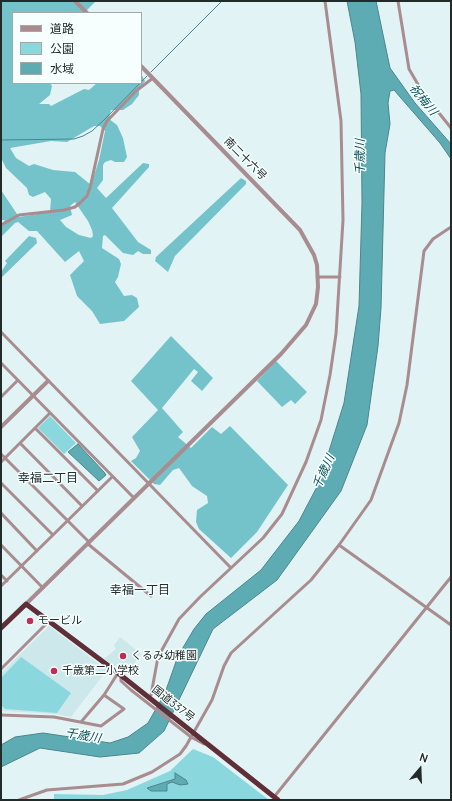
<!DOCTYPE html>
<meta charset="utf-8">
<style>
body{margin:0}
#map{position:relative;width:452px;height:801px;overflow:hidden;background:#e1f3f4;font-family:Manrope,"Noto Sans JP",sans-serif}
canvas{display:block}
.frame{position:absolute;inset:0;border:2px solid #232a2a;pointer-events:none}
.legend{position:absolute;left:12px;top:12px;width:130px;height:72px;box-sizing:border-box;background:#f7fefe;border:1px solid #a2a9a9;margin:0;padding:5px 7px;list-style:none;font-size:12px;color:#232a2a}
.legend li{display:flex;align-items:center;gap:8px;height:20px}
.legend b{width:20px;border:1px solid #a2a9a9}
.north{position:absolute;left:400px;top:749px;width:40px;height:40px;-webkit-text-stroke:3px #f7fefe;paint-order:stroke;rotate:19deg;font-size:11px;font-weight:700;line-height:16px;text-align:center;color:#232a2a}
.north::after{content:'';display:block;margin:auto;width:14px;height:18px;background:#232a2a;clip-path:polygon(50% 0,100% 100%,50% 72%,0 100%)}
</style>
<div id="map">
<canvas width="452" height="801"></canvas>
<div class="frame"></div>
<ul class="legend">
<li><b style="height:5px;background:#a98c8f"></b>道路</li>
<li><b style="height:11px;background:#8bd7de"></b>公園</li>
<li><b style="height:11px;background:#5eacb3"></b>水域</li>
</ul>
<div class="north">N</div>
</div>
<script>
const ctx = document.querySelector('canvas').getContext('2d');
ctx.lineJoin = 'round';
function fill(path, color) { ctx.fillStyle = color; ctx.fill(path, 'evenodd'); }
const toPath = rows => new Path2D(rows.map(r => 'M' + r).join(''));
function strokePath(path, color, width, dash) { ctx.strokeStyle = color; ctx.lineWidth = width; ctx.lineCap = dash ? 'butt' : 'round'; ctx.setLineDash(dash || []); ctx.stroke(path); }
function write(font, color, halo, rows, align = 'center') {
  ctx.font = font + ' Manrope,"Noto Sans JP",sans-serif'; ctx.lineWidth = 3; ctx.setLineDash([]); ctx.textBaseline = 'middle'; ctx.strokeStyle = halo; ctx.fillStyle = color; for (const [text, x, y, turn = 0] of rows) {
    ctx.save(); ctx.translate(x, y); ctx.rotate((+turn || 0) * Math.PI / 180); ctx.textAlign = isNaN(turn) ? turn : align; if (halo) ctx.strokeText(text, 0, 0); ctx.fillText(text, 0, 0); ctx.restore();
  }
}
const built = toPath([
 [49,626,107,670,71,717,56,714,3,711,1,710,1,673],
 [120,637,141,654,126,675,104,659,116,649,114,645]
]);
const green = toPath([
 [50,416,76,443,64,454,38,428],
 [21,657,71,693,57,713,5,709,1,705,1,678],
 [193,749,213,757,269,800,54,800,54,794,103,795,127,790,170,771]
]);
const forest = toPath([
 [1,1,96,1,84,13,13,13,13,83,50,83,52,86,50,95,39,104,49,104,51,106,84,89,89,90,97,83,141,83,141,74,145,81,139,89,139,95,132,104,123,110,111,110,109,119,117,125,123,138,127,157,124,162,115,162,111,160,105,162,103,165,103,180,97,188,106,198,143,163,149,164,149,167,112,208,138,242,151,250,151,254,143,254,138,251,133,255,123,253,105,235,103,236,102,248,119,259,121,264,118,277,115,282,124,296,132,295,137,298,139,307,124,321,100,324,92,311,77,296,70,275,84,261,79,251,65,262,37,231,29,231,18,222,15,223,1,237,1,226,5,220,1,220,1,190,19,217,50,212,51,199,45,192,33,197,29,195,27,188,6,168,1,158],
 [94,126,100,126,105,131,99,160,91,185,75,172,53,170,34,164,29,166,16,158,10,148,51,141,67,142],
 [75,202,88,221,92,230,93,236,91,238,79,235,66,227,60,220,72,215,70,206],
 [241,178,246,181,246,184,175,256,168,272,155,261,156,257],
 [29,236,36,238,37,243,1,278,1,272,7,263,5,261],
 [171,336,213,378,202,391,191,381,198,372,194,369,162,408,183,432,178,437,191,448,212,427,221,434,230,426,288,485,257,532,231,558,199,529,196,522,197,510,208,503,207,496,192,486,179,468,173,470,160,485,154,484,131,461,136,458,140,451,132,437,158,410,131,381],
 [276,361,307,392,295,404,291,400,282,407,257,381]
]);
const water = toPath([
 [347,1,376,1,390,68,415,103,451,144,451,159,440,143,394,90,390,91,388,103,390,124,385,153,381,308,378,346,367,425,341,491,277,580,213,629,164,731,139,753,100,757,40,748,1,767,1,745,15,737,43,733,110,743,128,737,148,723,165,693,178,656,194,629,206,614,261,570,299,521,319,483,344,403,359,306,362,203,361,94,355,42,347,1],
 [78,444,104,472,106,475,99,481,68,452,78,444],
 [175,773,186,780,188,784,180,785,172,782,167,784,167,791,151,791,147,788,175,779,175,773]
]);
const stream = toPath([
 [151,72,222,1],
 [1,140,74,139,83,136,92,131,105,119,147,76]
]);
const minor = toPath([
 [398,1,409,69,423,93,451,128],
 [1,225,19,215,64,210,75,207,81,202,87,196,90,188,103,129,107,121,136,91,153,78],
 [318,277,340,277],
 [1,332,231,568],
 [1,363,134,498],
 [1,397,18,380],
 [35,428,98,491],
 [20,443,82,506],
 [1,454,89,542],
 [1,462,50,413],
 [1,483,53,535],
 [1,513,37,551],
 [88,544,151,596],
 [1,545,43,588],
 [339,545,451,625],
 [1,575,7,581],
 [1,586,112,477],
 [1,669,49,621],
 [121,676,121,681,131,690,191,737,204,744],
 [151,695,158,657,179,619,200,597,263,538,282,514,306,462,321,420,330,375,336,334,343,220,341,121,325,1],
 [1,715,54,717,101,726,124,709,104,695],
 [81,722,104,695,118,673],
 [274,797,451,577],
 [19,800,47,790,123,784,152,772,180,754,186,746,212,700,224,666,231,653,311,580,339,545,371,500,399,423,407,385,424,251,433,239,451,227]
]);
const tertiary = toPath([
 [75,1,87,13],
 [1,427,48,381],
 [26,604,281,354,306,325,316,304,318,287,317,265,314,255,300,230,141,66]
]);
const trunk = toPath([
 [1,628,26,604,118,673,278,800]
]);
const markers = [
 [30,621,4,"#bf2f53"],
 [123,656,4,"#bf2f53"],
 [54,671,4,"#bf2f53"]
];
const streetNames = [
 ["南二十六号",245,159,45],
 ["国道337号",173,704,38]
];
const poiNames = [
 ["モービル",38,621],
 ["くるみ幼稚園",131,656],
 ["千歳第二小学校",62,671]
];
const waterNames = [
 ["祝梅川",423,100,51],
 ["千歳川",361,157,-90],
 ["千歳川",324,472,-66],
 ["千歳川",83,736,10]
];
const neighbourhoodNames = [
 ["幸福二丁目",48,479],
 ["幸福一丁目",140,591]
];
fill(built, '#cde8ea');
fill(green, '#8bd7de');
fill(forest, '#75c3ca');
fill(water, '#5eacb3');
strokePath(water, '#4c858a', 1);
strokePath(stream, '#4c858a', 1);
strokePath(minor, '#a98c8f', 3);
strokePath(tertiary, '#a98c8f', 4);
strokePath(trunk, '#5f2e36', 5);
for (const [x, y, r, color] of markers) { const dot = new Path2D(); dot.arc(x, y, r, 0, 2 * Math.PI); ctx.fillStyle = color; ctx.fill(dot); strokePath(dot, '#f7fefe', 1.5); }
write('11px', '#232a2a', '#f7fefe', streetNames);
write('11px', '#232a2a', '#f7fefe', poiNames, 'left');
write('italic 12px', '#075055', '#f7fefe', waterNames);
write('12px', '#202e2f', '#f7fefe', neighbourhoodNames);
</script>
